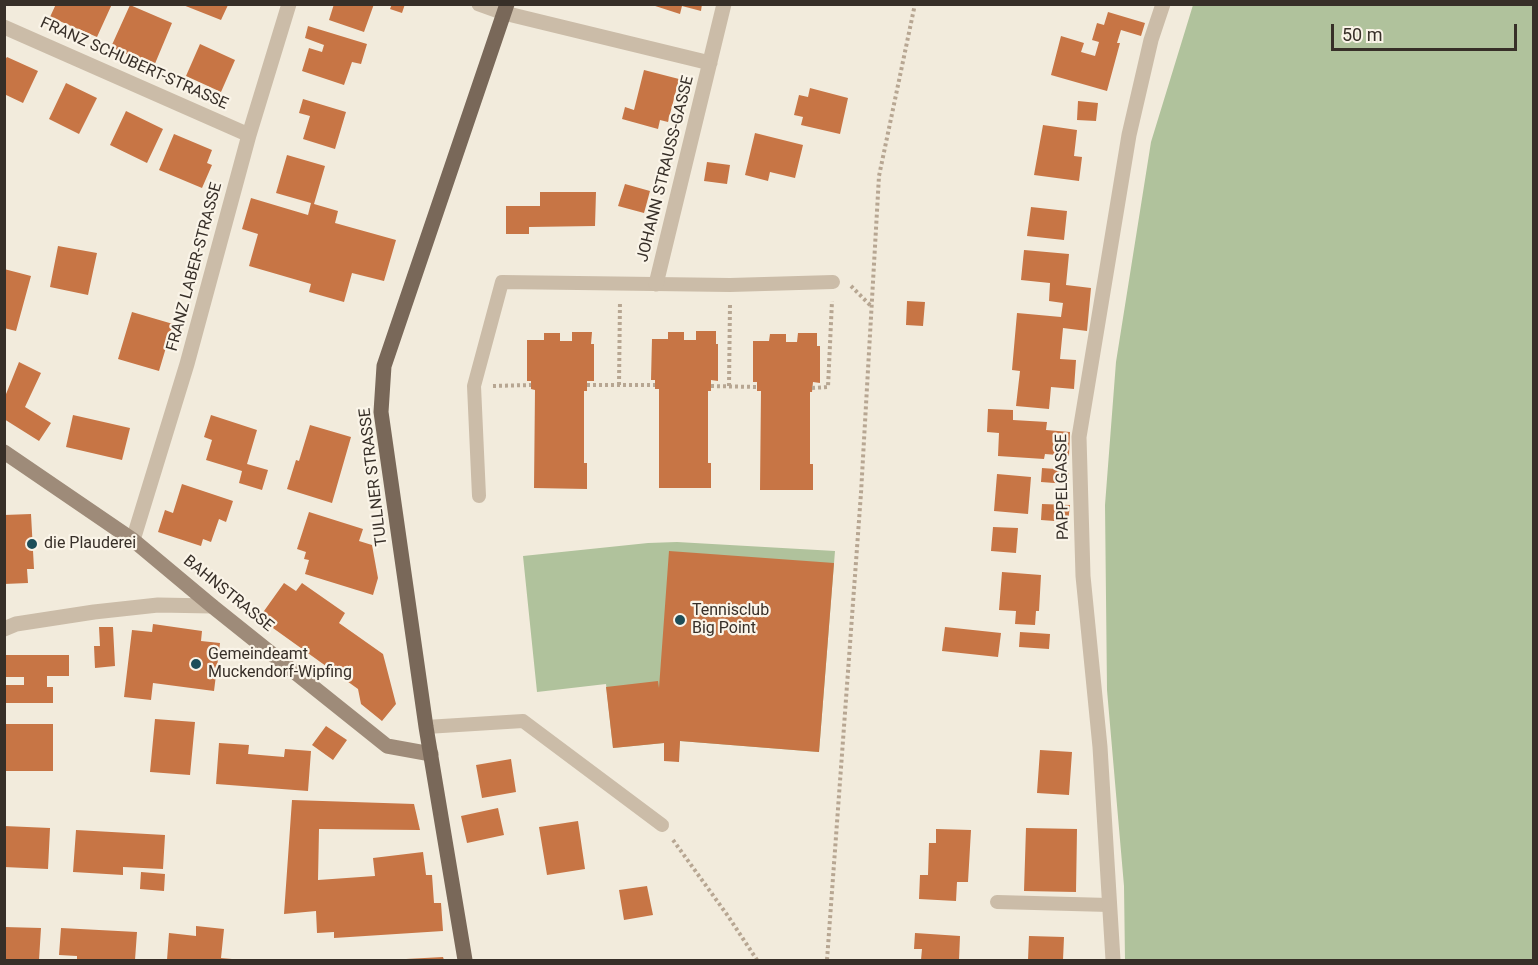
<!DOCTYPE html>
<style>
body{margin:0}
#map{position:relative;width:1538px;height:965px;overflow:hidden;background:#f2ebdc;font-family:Roboto,sans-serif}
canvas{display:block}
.frame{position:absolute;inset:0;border:6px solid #372f28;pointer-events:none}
.scale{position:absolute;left:1331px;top:24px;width:186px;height:27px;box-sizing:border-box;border:3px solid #372f28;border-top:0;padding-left:8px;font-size:18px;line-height:21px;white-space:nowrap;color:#372f28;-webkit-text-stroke:4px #faf4e8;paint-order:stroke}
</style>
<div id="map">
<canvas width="1538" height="965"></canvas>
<div class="frame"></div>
<div class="scale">50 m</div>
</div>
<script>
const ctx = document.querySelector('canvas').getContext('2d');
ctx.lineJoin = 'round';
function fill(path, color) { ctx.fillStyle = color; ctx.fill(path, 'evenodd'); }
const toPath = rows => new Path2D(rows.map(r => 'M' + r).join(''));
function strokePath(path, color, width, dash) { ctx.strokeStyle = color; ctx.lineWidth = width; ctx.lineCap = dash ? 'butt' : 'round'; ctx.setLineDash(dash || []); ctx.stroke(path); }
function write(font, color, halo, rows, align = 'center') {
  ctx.font = font + ' Roboto,sans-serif'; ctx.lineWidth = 4.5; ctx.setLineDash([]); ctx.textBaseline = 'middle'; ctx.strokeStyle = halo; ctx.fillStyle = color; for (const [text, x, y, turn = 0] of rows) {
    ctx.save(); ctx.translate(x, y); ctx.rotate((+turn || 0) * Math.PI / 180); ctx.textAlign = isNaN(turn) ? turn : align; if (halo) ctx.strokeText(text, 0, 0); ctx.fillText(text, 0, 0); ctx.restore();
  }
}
const green = toPath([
 [1193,5,1533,5,1533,960,1125,960,1124,886,1107,690,1105,505,1116,362,1151,142],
 [677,542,835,551,819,752,680,741,678,762,664,743,613,748,606,684,537,692,523,556,648,543]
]);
const building = toPath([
 [56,4,112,4,97,37,50,17],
 [334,4,374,4,364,32,329,20],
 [392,4,405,4,402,13,390,9],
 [649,4,702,4,701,11,682,6,680,14],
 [130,5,172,23,154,66,111,47],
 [183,5,228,5,221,20],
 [1108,12,1145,23,1141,36,1121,30,1117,43,1120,43,1107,91,1051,75,1061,36,1084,43,1081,52,1095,56,1099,42,1092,40,1097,23,1104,25],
 [308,26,367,44,361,64,352,62,344,85,302,71,309,48,322,52,324,45,305,38],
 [200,44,235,60,221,92,186,76],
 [7,57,38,71,23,103,4,94,4,61],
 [644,70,679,79,668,122,660,120,658,129,622,119,625,107,634,110],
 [66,83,97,98,79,134,49,119],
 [810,88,848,98,840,134,801,125,803,117,794,115,799,95,808,97],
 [303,99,346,112,335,149,303,139,310,116,299,113],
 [1078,101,1098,103,1096,121,1077,120],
 [126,111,163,129,147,163,110,145],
 [1043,125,1077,130,1074,156,1082,157,1079,181,1034,175],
 [755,133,803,145,795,178,770,172,768,181,745,175],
 [174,134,212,150,207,163,212,165,202,188,159,170],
 [287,155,325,166,314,204,338,211,335,223,396,240,384,281,352,273,344,302,309,292,311,284,249,266,258,234,242,229,251,198,308,215,311,203,276,193],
 [707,162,730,165,727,184,704,181],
 [625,184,650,191,644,213,618,206],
 [540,192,596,192,595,226,529,227,529,234,506,234,506,206,540,206],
 [1031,207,1067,211,1064,240,1027,236],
 [58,246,97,253,88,295,50,287],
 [1024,250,1069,254,1066,285,1091,288,1087,331,1063,328,1060,359,1076,360,1074,389,1051,387,1049,409,1016,406,1020,371,1012,370,1017,313,1061,317,1063,303,1049,301,1050,283,1021,280],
 [4,269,31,276,16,331,4,328],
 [907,301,925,302,923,326,906,325],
 [132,312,173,324,159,371,118,359],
 [696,331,716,331,716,344,718,344,718,381,711,380,711,391,708,391,708,463,711,463,711,488,659,488,659,389,655,389,655,380,651,380,652,339,668,339,668,332,684,332,684,340,696,340],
 [572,332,592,332,591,344,594,344,594,381,587,381,587,391,584,391,584,463,587,463,587,489,534,488,535,390,531,389,531,381,527,381,527,340,544,340,544,333,560,333,560,341,572,341],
 [798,333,817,333,817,346,820,346,820,383,813,382,812,392,810,392,810,464,813,464,813,490,760,490,761,391,757,391,757,382,753,382,753,341,769,341,770,334,786,334,786,342,797,342],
 [19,362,41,373,25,407,51,423,39,441,4,419,4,399],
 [988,409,1013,410,1013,420,1047,422,1046,430,1070,432,1069,456,1045,454,1044,459,998,456,999,433,987,432],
 [73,415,130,428,122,460,66,447],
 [211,415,257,430,247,464,268,470,262,490,239,483,242,471,206,460,212,440,204,437],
 [310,425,351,437,332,503,287,489,296,460,299,461],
 [1042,468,1069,470,1068,484,1041,482],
 [997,474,1031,477,1028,514,994,511],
 [182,484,233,501,226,522,219,519,211,542,203,539,201,546,158,532,165,510,173,513],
 [1042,504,1070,505,1068,522,1041,520],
 [309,512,363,529,359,541,372,545,378,578,373,595,305,574,309,560,304,559,306,552,297,549],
 [31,514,34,569,27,569,28,583,4,584,4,515],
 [993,527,1018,528,1016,553,991,551],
 [669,551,834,563,819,752,680,741,679,762,664,761,664,743,613,748,606,687,658,681,659,688],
 [1002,572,1041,575,1039,611,1036,611,1035,625,1015,624,1016,611,999,610],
 [284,583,296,591,302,583,345,613,339,623,383,654,396,704,382,721,361,704,358,689,259,618],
 [153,624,202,631,201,641,220,643,214,691,153,683,151,700,124,697,132,630,152,632],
 [99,627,113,627,115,666,95,668,94,646,100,646],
 [945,627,1001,633,998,657,942,651],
 [1020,632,1050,634,1049,649,1019,647],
 [4,655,69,655,69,676,47,676,47,687,53,687,53,703,4,703,4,685,24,685,24,677,4,677],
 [155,719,195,722,190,775,150,772],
 [4,724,53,724,53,771,4,771],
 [326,726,347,740,333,760,312,745],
 [219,743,249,745,248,754,284,757,285,749,311,751,308,791,216,784],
 [1040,750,1072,752,1069,795,1037,793],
 [511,759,516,792,482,798,476,765],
 [292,800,414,804,420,830,319,829,318,880,375,876,373,858,423,852,426,875,432,875,434,903,441,903,443,931,334,938,334,932,317,933,316,911,284,914],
 [498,808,504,835,467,843,461,816],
 [578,821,585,869,547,875,539,827],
 [4,826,50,828,48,869,4,867],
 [1026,828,1077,829,1076,892,1024,891],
 [936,829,971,830,968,882,957,882,956,901,919,899,920,875,928,875,929,843,936,843],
 [76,830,165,835,163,869,123,867,123,875,73,872],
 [141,872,165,874,164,891,140,889],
 [647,886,653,915,624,920,619,890],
 [196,926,224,929,221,958,232,959,232,960,167,960,169,933,196,936],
 [4,927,41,928,39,960,4,960],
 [61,928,137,932,135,960,77,960,77,956,59,955],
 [915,933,960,936,959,960,921,960,922,949,914,949],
 [1029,936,1064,937,1063,960,1028,960],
 [443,957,444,960,406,960,406,959]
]);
const path = toPath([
 [851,286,871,306],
 [587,385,655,385],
 [619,385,620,301],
 [493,386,531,385],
 [711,386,757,387],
 [729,386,730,304],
 [812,388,828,387,832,301],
 [673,840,728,916,757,960],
 [827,960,861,493,879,176,915,4]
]);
const lane = toPath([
 [479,496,474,386,502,282,730,285,833,282],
 [426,727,523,721,662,825],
 [997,902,1109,905]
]);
const street = toPath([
 [479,4,504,13,710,63],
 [4,27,249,135],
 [656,284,724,4],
 [133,540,187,364,249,135,289,4],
 [4,629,16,624,94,612,158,605,212,606],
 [1113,960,1100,747,1083,576,1079,437,1129,135,1151,40,1163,4]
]);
const secondary = toPath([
 [4,452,133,540,212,606,387,746,431,754]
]);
const primary = toPath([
 [465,960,426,727,381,412,384,366,507,4]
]);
const markers = [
 [32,544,6,"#1d4e59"],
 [680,620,6,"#1d4e59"],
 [196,664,6,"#1d4e59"]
];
const streetNames = [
 ["FRANZ SCHUBERT-STRASSE",134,64,24],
 ["JOHANN STRAUSS-GASSE",666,169,-76],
 ["FRANZ LABER-STRASSE",195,267,-75],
 ["TULLNER STRASSE",374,477,-97],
 ["PAPPELGASSE",1063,487,-91],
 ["BAHNSTRASSE",228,594,39]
];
const poiNames = [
 ["die Plauderei",44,544],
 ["Tennisclub",692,611],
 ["Big Point",692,629],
 ["Gemeindeamt",208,655],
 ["Muckendorf-Wipfing",208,673]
];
fill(green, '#b0c29c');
fill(building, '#c77545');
strokePath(path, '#b7a692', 4, [3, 3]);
strokePath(lane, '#cbbca8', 14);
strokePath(street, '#cbbca8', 15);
strokePath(secondary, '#9e8b79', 15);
strokePath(primary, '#796859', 15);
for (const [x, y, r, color] of markers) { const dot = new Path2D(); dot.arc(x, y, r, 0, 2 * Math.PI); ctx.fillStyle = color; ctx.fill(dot); strokePath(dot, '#faf4e8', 2); }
write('16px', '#372f28', '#faf4e8', streetNames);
write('16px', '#372f28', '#faf4e8', poiNames, 'left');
</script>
